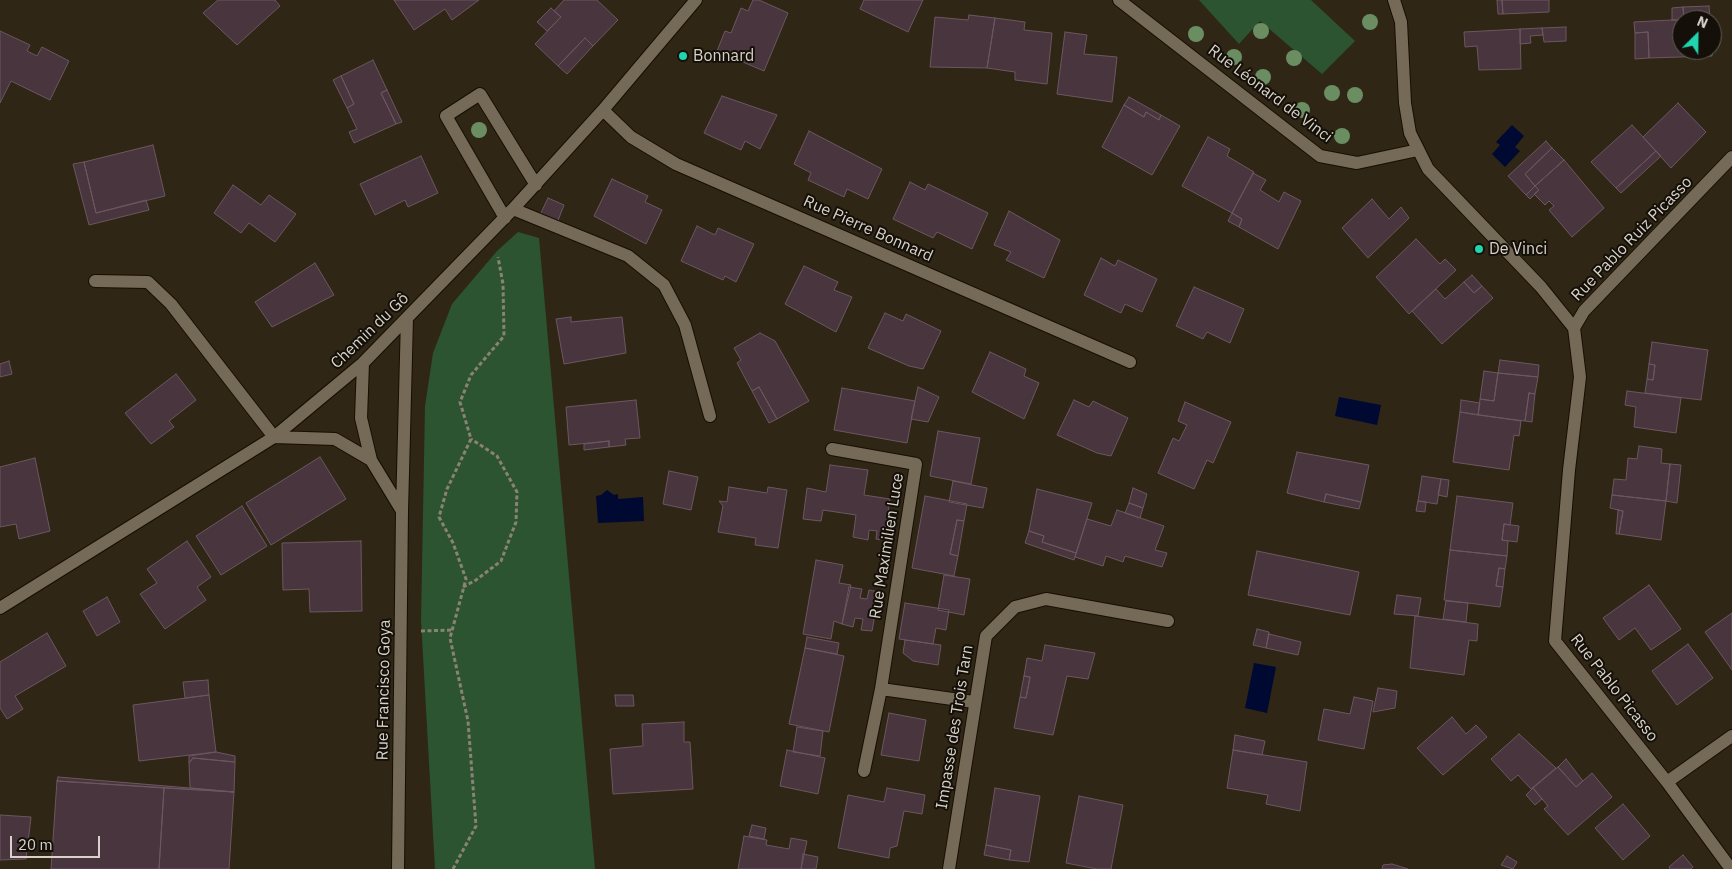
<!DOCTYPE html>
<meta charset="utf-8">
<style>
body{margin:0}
#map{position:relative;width:1732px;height:869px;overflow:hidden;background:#2f2616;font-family:"IBM Plex Sans",sans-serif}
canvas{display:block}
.north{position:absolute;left:1672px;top:10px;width:50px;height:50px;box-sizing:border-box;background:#141009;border:1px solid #625e55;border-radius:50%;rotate:23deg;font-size:14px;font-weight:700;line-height:20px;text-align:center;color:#d8d2c8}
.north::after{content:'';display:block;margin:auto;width:18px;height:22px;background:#1fd5b0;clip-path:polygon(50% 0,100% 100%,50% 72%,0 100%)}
.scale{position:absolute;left:10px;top:836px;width:90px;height:22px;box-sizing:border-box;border:2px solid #d8d2c8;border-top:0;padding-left:6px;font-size:15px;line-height:18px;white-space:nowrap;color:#d8d2c8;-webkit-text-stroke:4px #141009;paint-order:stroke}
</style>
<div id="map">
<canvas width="1732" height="869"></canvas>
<div class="north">N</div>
<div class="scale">20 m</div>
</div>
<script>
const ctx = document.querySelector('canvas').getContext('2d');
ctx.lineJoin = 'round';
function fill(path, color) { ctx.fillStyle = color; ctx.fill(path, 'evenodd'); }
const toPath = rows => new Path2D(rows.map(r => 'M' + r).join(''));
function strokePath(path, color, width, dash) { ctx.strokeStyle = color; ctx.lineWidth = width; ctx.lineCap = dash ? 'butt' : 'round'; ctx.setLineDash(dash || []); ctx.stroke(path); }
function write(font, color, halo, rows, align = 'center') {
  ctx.font = font + ' "IBM Plex Sans",sans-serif'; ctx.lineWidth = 4; ctx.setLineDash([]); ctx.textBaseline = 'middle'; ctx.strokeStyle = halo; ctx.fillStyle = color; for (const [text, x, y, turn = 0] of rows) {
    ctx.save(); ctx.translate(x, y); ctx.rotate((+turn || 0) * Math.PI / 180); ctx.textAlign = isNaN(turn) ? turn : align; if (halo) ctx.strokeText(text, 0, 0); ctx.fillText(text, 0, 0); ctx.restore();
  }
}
const green = toPath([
 [1199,0,1311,0,1355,41,1322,74,1260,21,1239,44],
 [518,232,539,238,595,869,435,869,421,620,425,406,433,353,452,304,497,251]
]);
const water = toPath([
 [1512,125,1524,136,1515,147,1520,151,1505,167,1492,154,1500,145,1496,142],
 [1339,397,1381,405,1377,425,1335,416],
 [607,490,614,495,618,494,618,499,643,497,644,521,598,523,596,496,601,495],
 [1254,663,1276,667,1267,713,1245,708]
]);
const building = toPath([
 [218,0,275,0,280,6,237,45,203,13,218,0],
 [394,0,479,0,452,20,445,9,414,30,394,0],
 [564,0,597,0,618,20,593,46,585,38,558,66,535,44,561,17,554,11,564,0],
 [753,0,759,0,788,13,764,71,717,51,725,31,731,33,741,8,748,11,753,0],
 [864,0,923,0,908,32,860,9,864,0],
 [1497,0,1502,0,1503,14,1498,14,1497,0],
 [1502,0,1549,0,1549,12,1503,14,1502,0],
 [1709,6,1710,20,1684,20,1683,7,1709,6],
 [1683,7,1684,20,1672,20,1672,8,1683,7],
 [551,8,561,17,547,31,537,22,551,8],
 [969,15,995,18,987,68,930,67,935,17,968,20,969,15],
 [995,18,1025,22,1024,30,1052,33,1047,84,1015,80,1015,72,987,68,995,18],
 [1672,20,1682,20,1682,50,1712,50,1712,56,1649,58,1648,32,1635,33,1634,22,1672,20],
 [1566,27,1566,41,1544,42,1542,28,1566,27],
 [1542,28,1543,35,1530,36,1531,43,1520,44,1520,29,1542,28],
 [1520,29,1521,69,1479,70,1477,46,1465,47,1464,32,1520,29],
 [0,31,30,45,27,51,37,56,42,47,69,61,50,100,11,81,0,103,0,31],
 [1065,32,1087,35,1084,54,1117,57,1112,102,1057,94,1065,32],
 [1648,32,1649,58,1635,59,1635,33,1648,32],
 [585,38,593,46,567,74,558,66,585,38],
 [373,60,387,90,381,93,396,124,354,143,349,132,357,129,347,108,354,104,341,76,373,60],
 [341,76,354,104,347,108,333,80,341,76],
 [387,90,402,122,396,124,381,93,387,90],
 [722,96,777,115,760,149,745,141,741,150,704,133,722,96],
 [1129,97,1161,115,1159,120,1146,112,1144,117,1124,105,1129,97],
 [1678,103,1706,132,1671,168,1643,137,1678,103],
 [1124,105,1144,117,1146,112,1159,120,1161,115,1180,126,1152,175,1102,147,1124,105],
 [1632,125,1656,151,1616,188,1591,162,1632,125],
 [809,131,882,169,868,199,847,189,844,197,808,180,811,173,794,164,809,131],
 [1208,137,1230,149,1227,156,1254,172,1232,213,1182,186,1208,137],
 [1546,141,1552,148,1525,174,1535,186,1526,195,1508,176,1546,141],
 [153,145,165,196,96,213,84,162,153,145],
 [1552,148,1564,160,1535,186,1525,174,1552,148],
 [1656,151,1661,156,1621,193,1616,188,1656,151],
 [421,156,438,193,408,207,405,200,375,215,360,184,421,156],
 [1564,160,1604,208,1572,237,1549,210,1554,206,1549,201,1545,205,1534,194,1539,190,1535,186,1564,160],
 [84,162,96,213,146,200,149,210,89,225,73,164,84,162],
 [1253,173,1266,180,1260,190,1279,202,1284,192,1301,201,1278,249,1239,227,1242,219,1232,213,1253,173],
 [612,179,648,196,645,202,662,210,646,244,594,216,612,179],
 [910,182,925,190,928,184,988,213,972,249,937,232,933,238,893,219,910,182],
 [233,185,261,205,269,195,296,214,275,242,249,223,241,233,214,213,233,185],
 [1535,186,1539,190,1530,199,1526,195,1535,186],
 [548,198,564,205,557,223,540,215,548,198],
 [1372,199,1389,219,1401,207,1409,218,1368,258,1342,228,1372,199],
 [1009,211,1060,240,1044,278,1006,260,1011,252,994,245,1009,211],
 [1232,213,1242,219,1239,227,1228,221,1232,213],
 [697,226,715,235,718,228,754,244,736,282,725,276,723,280,681,261,697,226],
 [1416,239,1440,264,1445,259,1456,270,1409,314,1376,277,1416,239],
 [1101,258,1115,266,1118,260,1157,279,1142,312,1125,304,1121,313,1084,295,1101,258],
 [315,263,334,295,272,327,255,302,315,263],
 [804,266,838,282,834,290,852,297,836,332,785,304,804,266],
 [1472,275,1482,286,1474,293,1464,282,1472,275],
 [1464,282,1474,293,1482,286,1493,298,1442,344,1412,311,1436,289,1445,299,1464,282],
 [1194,287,1244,309,1230,343,1207,332,1203,339,1176,326,1194,287],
 [885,313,903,321,906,314,941,331,923,369,909,366,868,348,885,313],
 [571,317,571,322,622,317,626,353,564,364,556,319,571,317],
 [760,333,775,341,809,401,777,419,759,387,752,391,737,363,741,360,734,348,760,333],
 [1652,342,1708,350,1701,400,1645,393,1647,379,1653,380,1655,365,1649,364,1652,342],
 [990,352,1026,369,1024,376,1039,383,1024,419,972,392,990,352],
 [1500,360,1539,365,1538,377,1498,373,1500,360],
 [9,361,12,374,0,377,0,364,9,361],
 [1649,364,1655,365,1653,380,1647,379,1649,364],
 [1484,371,1498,373,1494,401,1480,399,1484,371],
 [1498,373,1538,377,1535,394,1529,393,1525,421,1478,415,1480,399,1494,401,1498,373],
 [176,374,196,400,169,421,174,427,151,444,125,413,176,374],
 [759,387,777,419,769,423,752,391,759,387],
 [918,387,939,397,928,422,911,419,918,387],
 [842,388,915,401,907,443,834,430,842,388],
 [1627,391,1681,398,1676,433,1634,427,1636,407,1625,405,1627,391],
 [1529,393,1535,394,1532,422,1525,421,1529,393],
 [636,400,640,438,625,439,626,445,609,447,609,441,569,445,566,407,636,400],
 [1074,400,1089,407,1093,401,1128,418,1111,456,1097,453,1057,435,1074,400],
 [1461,400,1480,403,1478,415,1460,412,1461,400],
 [1185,402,1231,422,1213,463,1207,460,1194,489,1158,473,1173,438,1179,441,1187,425,1178,421,1185,402],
 [1460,412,1521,421,1519,436,1514,435,1509,470,1453,462,1460,412],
 [938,431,980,438,971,484,930,476,938,431],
 [609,441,609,447,584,450,584,444,609,441],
 [1639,446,1662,449,1661,463,1670,464,1666,501,1612,495,1614,479,1626,480,1628,458,1637,459,1639,446],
 [1297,452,1369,465,1361,502,1326,494,1324,502,1287,493,1297,452],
 [320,457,346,499,271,545,246,503,320,457],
 [35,458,50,531,19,539,16,524,0,527,0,467,35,458],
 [1670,464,1681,465,1677,503,1666,501,1670,464],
 [830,465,868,470,864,495,890,499,884,540,876,539,877,531,869,530,868,540,853,537,856,515,823,510,821,521,803,519,807,488,826,492,830,465],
 [669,471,698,477,691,510,663,504,669,471],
 [1422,476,1441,479,1437,504,1418,501,1422,476],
 [1441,479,1449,480,1447,497,1438,495,1441,479],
 [953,481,987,488,983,508,949,502,953,481],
 [729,487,767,493,768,487,787,490,778,548,755,545,756,538,718,532,723,506,719,501,727,502,729,487],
 [1133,488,1147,494,1143,508,1129,503,1133,488],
 [1037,489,1092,503,1076,553,1042,542,1044,536,1029,531,1037,489],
 [1326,494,1361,502,1359,509,1324,502,1326,494],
 [1612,495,1666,501,1661,540,1619,534,1623,511,1610,508,1612,495],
 [925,496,967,504,964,521,957,520,950,554,958,556,954,576,912,568,925,496],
 [1457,496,1513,503,1510,525,1504,524,1502,540,1508,541,1507,556,1450,550,1457,496],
 [1418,501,1426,502,1425,512,1416,511,1418,501],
 [1129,503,1143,508,1140,518,1125,513,1129,503],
 [242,506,267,546,221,575,196,536,242,506],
 [1117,510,1164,526,1155,550,1167,553,1162,567,1125,556,1123,562,1106,556,1103,566,1075,557,1087,519,1111,526,1117,510],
 [1618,510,1623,511,1619,534,1616,534,1618,510],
 [957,520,964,521,958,556,950,554,957,520],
 [1504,524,1519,526,1517,542,1502,540,1504,524],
 [1029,531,1044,536,1042,542,1076,553,1074,560,1025,543,1029,531],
 [187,541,211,577,197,587,206,600,165,629,140,594,157,583,147,569,187,541],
 [361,541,362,611,310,612,309,589,283,590,282,543,361,541],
 [1450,550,1507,556,1505,569,1499,568,1496,586,1503,587,1500,607,1444,600,1450,550],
 [1257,551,1359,572,1350,615,1248,595,1257,551],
 [816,560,843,565,839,583,851,585,842,624,834,621,831,639,803,634,816,560],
 [1499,568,1505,569,1503,587,1496,586,1499,568],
 [944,575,970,579,964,615,938,610,944,575],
 [1649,585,1681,629,1651,650,1635,628,1619,640,1603,618,1649,585],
 [849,587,862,589,860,598,867,599,869,590,879,592,872,631,861,630,863,619,855,618,853,627,842,624,849,587],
 [1397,595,1421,598,1418,616,1394,614,1397,595],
 [107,597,120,622,97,636,83,611,107,597],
 [1446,601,1468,603,1466,622,1443,619,1446,601],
 [905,603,949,610,946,630,936,628,933,644,899,639,905,603],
 [1732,613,1732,670,1705,632,1732,613],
 [1415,616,1478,624,1477,641,1469,640,1464,675,1410,668,1415,616],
 [1257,629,1269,632,1266,648,1253,645,1257,629],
 [47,633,66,666,15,696,23,709,7,719,0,708,0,662,47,633],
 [1269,634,1301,642,1298,655,1266,648,1269,634],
 [807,637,839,643,837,654,805,648,807,637],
 [905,640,941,645,938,665,913,661,903,653,905,640],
 [1688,644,1713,678,1677,705,1652,671,1688,644],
 [1045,645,1095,653,1088,679,1067,676,1053,735,1014,728,1020,697,1026,698,1030,677,1024,676,1027,658,1042,661,1045,645],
 [805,648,844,656,829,732,789,724,805,648],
 [1024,676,1030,677,1026,698,1020,697,1024,676],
 [208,680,209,695,185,698,183,682,208,680],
 [1378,688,1397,691,1395,708,1373,712,1378,688],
 [209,695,216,752,139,761,133,705,209,695],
 [615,695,633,695,634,706,616,706,615,695],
 [1354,697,1373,701,1364,749,1318,740,1324,709,1350,714,1354,697],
 [889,713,926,720,919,761,881,755,889,713],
 [1452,717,1466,734,1476,725,1487,737,1443,775,1417,748,1452,717],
 [684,722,684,742,690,742,693,789,613,794,610,749,643,746,642,724,684,722],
 [797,727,823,731,820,756,793,752,797,727],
 [1519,734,1556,768,1531,789,1518,775,1511,781,1491,759,1519,734],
 [1235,735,1265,741,1262,755,1233,750,1235,735],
 [787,750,825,758,818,794,780,786,787,750],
 [1233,750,1307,762,1300,811,1266,804,1268,795,1227,788,1233,750],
 [216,752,235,756,235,762,193,758,189,763,189,756,216,752],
 [193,758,235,762,234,792,190,788,189,763,193,758],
 [1566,759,1583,781,1576,787,1558,767,1566,759],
 [1558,767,1576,787,1592,773,1612,797,1568,835,1544,809,1548,806,1533,788,1558,767],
 [58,777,190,788,234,792,57,781,58,777],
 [57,781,164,788,159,869,51,869,57,781],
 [164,788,234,792,229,869,159,869,164,788],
 [887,788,925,795,922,814,904,811,897,846,890,848,889,858,838,848,848,795,884,802,887,788],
 [995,788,1040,796,1029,862,1009,860,1011,850,986,845,995,788],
 [1533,788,1542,799,1535,805,1526,795,1533,788],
 [1079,796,1123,805,1111,869,1097,869,1066,863,1079,796],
 [1623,804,1650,836,1623,860,1595,828,1623,804],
 [0,815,31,817,26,859,0,860,0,815],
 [752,825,766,828,764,839,749,836,752,825],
 [744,836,767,840,766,845,789,849,791,838,807,841,801,869,738,869,744,836],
 [986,845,1011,850,1009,860,984,855,986,845],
 [803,854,818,857,816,869,801,869,803,854],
 [1683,855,1693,867,1691,869,1670,869,1669,867,1683,855],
 [1507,856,1517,862,1513,869,1501,865,1507,856],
 [1392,864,1408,869,1382,869,1383,865,1392,864]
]);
const path = toPath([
 [463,587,476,580,501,561,516,522,517,492,497,456,471,439],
 [421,631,453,630],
 [453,869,476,826,468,721,450,638,466,579,453,543,439,517,447,489,471,439,460,402,471,375,504,336,503,284,498,257]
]);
const minor = toPath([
 [1119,0,1320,156,1357,163,1418,150],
 [1394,0,1401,22,1405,103,1410,133,1428,169,1541,287,1574,328],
 [603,110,631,137,676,164,1130,362],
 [513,209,628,256,664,285,685,325,710,416],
 [505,218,446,116,480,94,536,185],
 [95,281,148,282,171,304,274,437,335,439,371,460,402,511],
 [363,363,361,418,371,460],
 [832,449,916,464,881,689,974,702],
 [0,608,274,437,363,363,513,209,603,110,696,0],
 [864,771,881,689],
 [1667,782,1732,736],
 [398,869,402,511,407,318],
 [949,869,986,636,1015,607,1046,599,1168,621],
 [1731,869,1667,782,1555,641,1569,470,1580,377,1574,328,1584,311,1732,157]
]);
const trees = [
 [1370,22],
 [1261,31],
 [1196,34],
 [1234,57],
 [1294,58],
 [1263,77],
 [1332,93],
 [1355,95],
 [1302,110],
 [479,130],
 [1342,136]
];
const markers = [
 [683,56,5,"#1fd5b0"],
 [1479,249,5,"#1fd5b0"]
];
const poiNames = [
 ["Bonnard",693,56],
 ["De Vinci",1489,249]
];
const streetNames = [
 ["Rue Léonard de Vinci",1270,94,37],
 ["Rue Pierre Bonnard",868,229,24],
 ["Rue Pablo Ruiz Picasso",1632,239,-46],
 ["Chemin du Gô",370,331,-44],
 ["Rue Maximilien Luce",887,546,-81],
 ["Rue Pablo Picasso",1614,688,52],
 ["Rue Francisco Goya",384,690,-89],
 ["Impasse des Trois Tarn",955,727,-81]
];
fill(green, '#2c5430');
fill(water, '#000932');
fill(building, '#48353e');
strokePath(building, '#6c5760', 1);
strokePath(minor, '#170f02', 14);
strokePath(path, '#898275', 3, [4, 2.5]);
strokePath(minor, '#756a58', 12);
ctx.fillStyle = '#6a8e62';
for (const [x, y] of trees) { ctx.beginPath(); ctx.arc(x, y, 8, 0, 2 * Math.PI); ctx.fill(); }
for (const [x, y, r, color] of markers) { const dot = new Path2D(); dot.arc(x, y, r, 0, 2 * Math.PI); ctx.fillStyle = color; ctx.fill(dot); strokePath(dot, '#141009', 2); }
write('16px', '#d8d2c8', '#141009', poiNames, 'left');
write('16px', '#d8d2c8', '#141009', streetNames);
</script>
